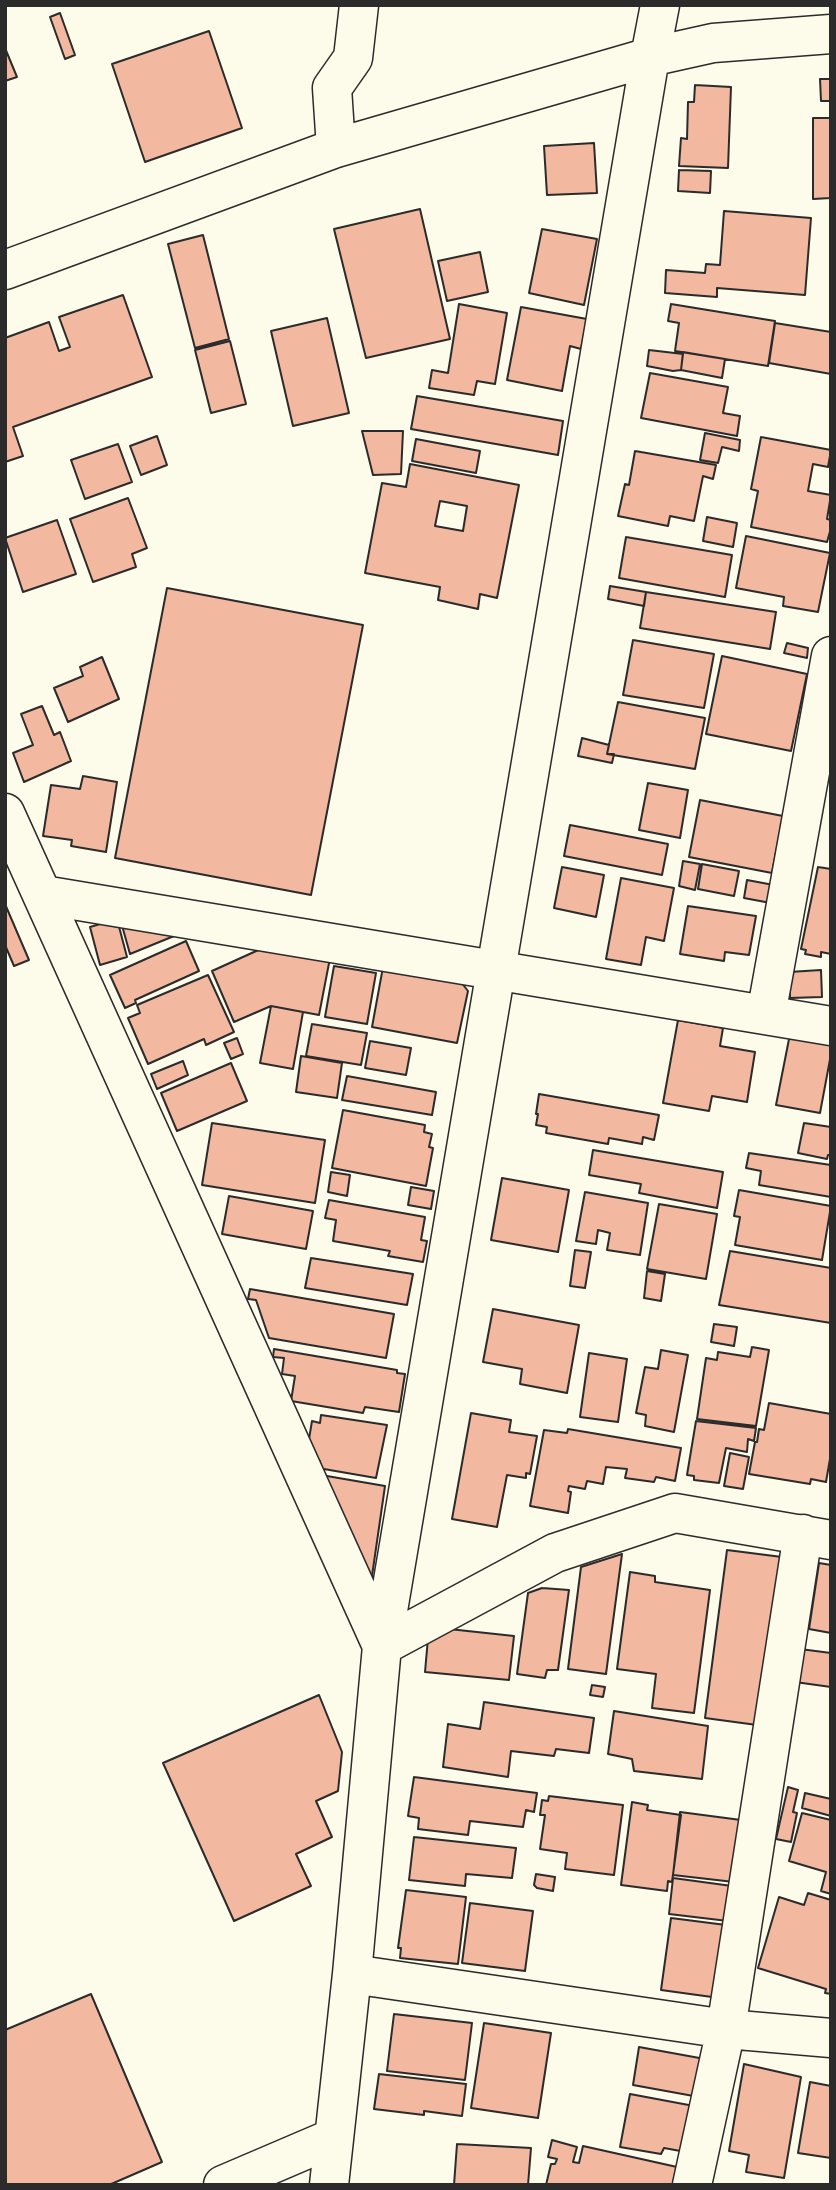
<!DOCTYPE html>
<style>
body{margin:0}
#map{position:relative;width:836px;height:2190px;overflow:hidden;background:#fdfbea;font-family:Merriweather,serif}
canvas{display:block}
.frame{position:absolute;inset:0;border:7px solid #2b2b2b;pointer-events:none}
</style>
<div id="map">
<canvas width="836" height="2190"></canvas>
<div class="frame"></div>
</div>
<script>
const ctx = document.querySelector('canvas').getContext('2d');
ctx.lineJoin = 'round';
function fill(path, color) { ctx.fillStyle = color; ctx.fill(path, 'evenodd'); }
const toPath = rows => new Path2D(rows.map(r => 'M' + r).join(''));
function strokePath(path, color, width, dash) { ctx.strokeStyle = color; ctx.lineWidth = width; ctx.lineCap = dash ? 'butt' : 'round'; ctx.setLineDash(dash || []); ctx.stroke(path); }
const building = toPath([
 [60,13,75,55,65,59,50,17,60,13],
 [209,31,242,128,145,162,112,64,209,31],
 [5,48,17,77,5,81,5,48],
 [820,79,831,79,831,101,821,101,820,79],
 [695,85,731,87,728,168,679,166,681,138,687,139,688,102,694,102,695,85],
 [813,118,831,118,831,198,813,199,813,118],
 [594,143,597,193,547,195,544,146,594,143],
 [679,170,711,171,710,193,678,191,679,170],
 [420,209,450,339,366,358,334,229,420,209],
 [724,211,811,218,805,295,717,288,717,297,665,293,666,270,705,273,706,264,720,265,724,211],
 [542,229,597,239,584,305,529,293,542,229],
 [203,235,229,339,195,348,168,244,203,235],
 [480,252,488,292,447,301,438,261,480,252],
 [123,295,152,377,13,427,23,456,5,462,5,338,49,322,59,351,70,347,59,317,123,295],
 [459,304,507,313,495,384,477,381,474,395,429,388,432,370,448,373,459,304],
 [671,304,775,321,768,366,675,351,679,323,668,321,671,304],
 [521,307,587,319,581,349,570,346,562,391,507,380,521,307],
 [327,318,349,413,293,426,271,331,327,318],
 [775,323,831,332,831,374,769,363,775,323],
 [230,341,246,404,211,413,195,350,230,341],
 [649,350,683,354,681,370,673,371,647,366,649,350],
 [683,352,725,359,722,378,681,370,683,352],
 [650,373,728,387,723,413,740,416,737,436,641,418,650,373],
 [417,396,563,421,558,455,411,429,417,396],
 [362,431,403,431,401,474,373,475,362,431],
 [705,433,740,440,739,451,722,447,718,463,700,460,705,433],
 [157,436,167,465,141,475,130,446,157,436],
 [761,437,831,450,828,467,813,464,808,491,831,495,827,519,831,520,831,528,827,542,751,527,758,491,751,489,761,437],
 [416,439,480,451,476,473,412,461,416,439],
 [118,444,132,482,85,499,71,460,118,444],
 [635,451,716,465,713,479,703,476,694,521,670,516,668,526,618,516,625,484,629,485,635,451],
 [410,464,519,485,497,598,480,594,478,609,438,600,440,587,365,573,382,483,406,487,410,464],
 [440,501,467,506,463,531,435,526,440,501],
 [128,498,147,548,132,554,136,567,93,582,70,519,128,498],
 [707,517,737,523,733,547,703,541,707,517],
 [57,520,76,574,23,592,5,538,57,520],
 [746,536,830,553,818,612,783,606,784,597,736,588,746,536],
 [626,537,732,555,725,597,619,578,626,537],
 [610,586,646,592,644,606,608,599,610,586],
 [167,588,363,625,311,895,115,858,167,588],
 [646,592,776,612,770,649,640,628,646,592],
 [633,640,714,654,704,708,623,695,633,640],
 [787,643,808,648,807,658,784,653,787,643],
 [722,656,807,674,791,751,706,734,722,656],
 [102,657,119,699,68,722,54,688,83,676,80,667,102,657],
 [618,702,705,718,695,769,607,754,618,702],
 [42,706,54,735,60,732,71,761,24,782,13,753,33,745,21,714,42,706],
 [582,738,609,745,607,754,614,754,612,763,578,756,582,738],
 [83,776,117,782,106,852,71,846,72,840,43,836,51,785,80,789,83,776],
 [648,783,688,790,680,838,639,830,648,783],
 [700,800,783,816,772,873,689,857,700,800],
 [570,825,668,844,662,875,564,856,570,825],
 [683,861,700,864,695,890,679,886,683,861],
 [702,864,739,871,734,896,698,889,702,864],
 [562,867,604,875,596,917,554,908,562,867],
 [818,867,831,869,831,954,821,952,821,957,805,954,806,950,801,949,818,867],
 [621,878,674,888,664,941,646,937,641,965,606,959,621,878],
 [747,880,779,886,776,904,744,898,747,880],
 [5,904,29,960,14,966,5,945,5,904],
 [688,906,756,916,749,955,725,952,724,961,680,954,688,906],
 [117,919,127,957,100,965,90,927,117,919],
 [121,922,174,936,130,954,121,922],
 [186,941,199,971,135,1000,136,1003,125,1008,110,975,186,941],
 [265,947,330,958,319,1015,271,1006,234,1022,212,971,265,947],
 [334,966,376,973,367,1024,325,1017,334,966],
 [383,967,461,982,468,991,457,1043,372,1027,383,967],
 [821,970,822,997,790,998,789,972,821,970],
 [208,975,234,1032,206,1045,204,1039,148,1064,128,1018,140,1013,137,1005,208,975],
 [271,1006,303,1012,293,1069,260,1063,271,1006],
 [678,1020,723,1028,720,1046,755,1052,747,1102,712,1096,709,1111,663,1103,678,1020],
 [312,1024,367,1033,361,1065,306,1056,312,1024],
 [790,1034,831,1042,831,1054,820,1113,776,1105,790,1034],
 [237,1038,243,1054,231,1059,224,1043,237,1038],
 [370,1041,411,1048,406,1075,365,1068,370,1041],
 [301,1056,342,1063,337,1098,296,1092,301,1056],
 [183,1061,188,1075,157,1089,151,1074,183,1061],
 [231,1063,247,1101,177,1131,161,1093,231,1063],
 [347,1076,436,1092,432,1115,342,1100,347,1076],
 [539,1094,659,1115,654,1140,643,1137,642,1144,609,1138,608,1144,546,1133,547,1127,536,1125,538,1114,536,1114,539,1094],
 [343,1110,425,1125,424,1132,432,1134,429,1147,433,1148,426,1186,332,1168,343,1110],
 [212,1123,325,1140,315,1203,202,1185,212,1123],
 [804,1123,831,1127,831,1155,828,1155,827,1159,798,1153,804,1123],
 [593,1150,723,1172,717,1208,639,1193,641,1184,589,1175,593,1150],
 [749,1153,831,1165,831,1197,759,1185,761,1171,746,1168,749,1153],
 [331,1172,350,1175,347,1196,328,1192,331,1172],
 [502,1178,569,1190,558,1252,491,1240,502,1178],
 [411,1187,434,1191,431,1209,408,1205,411,1187],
 [739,1190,831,1206,822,1260,735,1245,740,1217,734,1216,739,1190],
 [585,1192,648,1203,640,1255,607,1250,610,1233,598,1230,596,1244,576,1241,585,1192],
 [229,1196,313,1211,306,1249,222,1234,229,1196],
 [329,1200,425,1217,421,1240,427,1241,423,1262,388,1256,390,1251,333,1241,336,1220,325,1218,329,1200],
 [659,1204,717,1214,706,1279,647,1269,659,1204],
 [575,1250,591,1252,585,1288,570,1286,575,1250],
 [730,1251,831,1268,831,1323,719,1305,730,1251],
 [311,1258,413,1274,407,1305,305,1288,311,1258],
 [647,1271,665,1274,661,1301,644,1298,647,1271],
 [250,1289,394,1314,386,1358,269,1338,256,1300,248,1299,250,1289],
 [493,1309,579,1325,567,1393,520,1384,522,1369,483,1362,493,1309],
 [714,1324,737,1327,734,1346,711,1342,714,1324],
 [752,1347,769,1350,756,1426,697,1419,706,1358,717,1360,718,1352,750,1357,752,1347],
 [274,1349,397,1370,397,1373,405,1374,399,1412,365,1407,363,1413,291,1401,295,1376,282,1374,284,1358,273,1357,274,1349],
 [661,1350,688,1355,674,1432,645,1426,646,1415,636,1413,645,1367,658,1369,661,1350],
 [589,1353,627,1359,618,1422,580,1417,589,1353],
 [769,1403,831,1414,831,1453,826,1482,811,1479,810,1484,749,1474,755,1442,757,1442,759,1429,764,1430,769,1403],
 [471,1413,511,1420,509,1432,537,1436,530,1474,526,1473,526,1478,507,1475,497,1527,452,1519,471,1413],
 [321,1415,387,1425,376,1478,318,1468,320,1461,313,1459,308,1445,312,1421,320,1423,321,1415],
 [696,1421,756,1428,754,1441,748,1439,747,1452,726,1448,719,1483,694,1480,694,1476,687,1475,696,1421],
 [568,1429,681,1448,675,1481,656,1477,654,1482,625,1478,627,1469,606,1467,603,1484,587,1481,585,1489,569,1486,568,1491,571,1492,568,1513,530,1506,544,1430,567,1433,568,1429],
 [730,1453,749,1457,743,1489,724,1486,730,1453],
 [321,1475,385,1486,372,1576,367,1576,321,1475],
 [727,1550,782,1557,757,1725,705,1718,727,1550],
 [622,1554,606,1674,568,1669,581,1567,622,1554],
 [819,1563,831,1565,831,1633,809,1629,819,1563],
 [630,1572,655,1576,655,1582,710,1590,694,1713,652,1708,656,1674,617,1669,630,1572],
 [542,1588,569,1590,558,1670,547,1670,545,1678,517,1674,528,1593,542,1588],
 [449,1629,514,1636,509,1680,425,1672,428,1638,449,1629],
 [800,1649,831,1653,831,1687,795,1682,800,1649],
 [592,1685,605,1687,603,1697,590,1695,592,1685],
 [319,1695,342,1752,338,1791,316,1801,332,1837,296,1854,311,1886,234,1921,163,1763,319,1695],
 [484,1702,594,1718,589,1753,556,1749,554,1756,511,1751,508,1777,443,1767,448,1724,480,1729,484,1702],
 [614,1711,708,1726,702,1779,634,1771,632,1759,608,1754,614,1711],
 [414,1777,537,1793,534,1812,526,1810,523,1827,470,1821,468,1835,418,1829,419,1818,408,1816,414,1777],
 [788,1787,798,1790,793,1812,797,1813,791,1842,776,1839,788,1787],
 [805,1793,831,1799,831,1816,802,1808,805,1793],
 [549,1796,623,1805,614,1875,565,1869,567,1853,540,1849,545,1815,540,1815,542,1800,548,1801,549,1796],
 [632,1802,648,1805,647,1810,681,1815,672,1882,668,1881,667,1891,621,1885,632,1802],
 [680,1812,741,1820,734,1882,673,1875,680,1812],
 [802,1813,831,1820,831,1894,821,1891,826,1872,789,1861,802,1813],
 [414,1837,516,1848,512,1878,466,1874,465,1886,409,1880,414,1837],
 [536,1874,555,1877,553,1891,537,1888,534,1885,536,1874],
 [673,1878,732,1886,728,1921,669,1914,673,1878],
 [406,1890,466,1897,458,1964,400,1958,401,1948,398,1948,406,1890],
 [808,1893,831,1900,831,1994,825,1993,826,1989,758,1968,779,1897,804,1905,808,1893],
 [470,1903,533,1911,525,1971,462,1963,470,1903],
 [671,1918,726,1925,712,1997,661,1990,671,1918],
 [91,1994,162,2162,109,2185,5,2185,5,2030,91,1994],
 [394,2014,472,2023,465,2080,387,2071,394,2014],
 [484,2023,551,2033,538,2118,471,2108,484,2023],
 [639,2047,705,2059,699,2097,633,2085,639,2047],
 [744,2064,801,2077,784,2178,746,2172,749,2155,729,2151,744,2064],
 [379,2074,466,2084,462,2116,424,2111,424,2115,374,2109,379,2074],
 [810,2082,831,2086,831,2158,798,2153,810,2082],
 [630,2094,694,2106,686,2152,664,2148,661,2154,620,2147,630,2094],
 [552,2140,577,2147,573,2162,579,2163,583,2146,686,2169,682,2185,546,2185,551,2164,555,2164,557,2159,548,2157,552,2140],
 [457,2144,531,2148,528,2185,454,2185,457,2144]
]);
const minor = toPath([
 [336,148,332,88,353,58,359,5],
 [5,270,336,148,650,57,713,43,831,34],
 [5,813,382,1646,555,1553,675,1513,831,1540],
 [43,895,831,1026],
 [766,1015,831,656],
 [352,1974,726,2029,831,2038],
 [223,2185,333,2138],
 [329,2185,352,1974,382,1646,650,57,660,5],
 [692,2185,726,2029,803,1534]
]);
fill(building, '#f2b8a0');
strokePath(building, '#2b2b2b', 2);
strokePath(minor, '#2b2b2b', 41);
strokePath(minor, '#fdfbea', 38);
</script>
